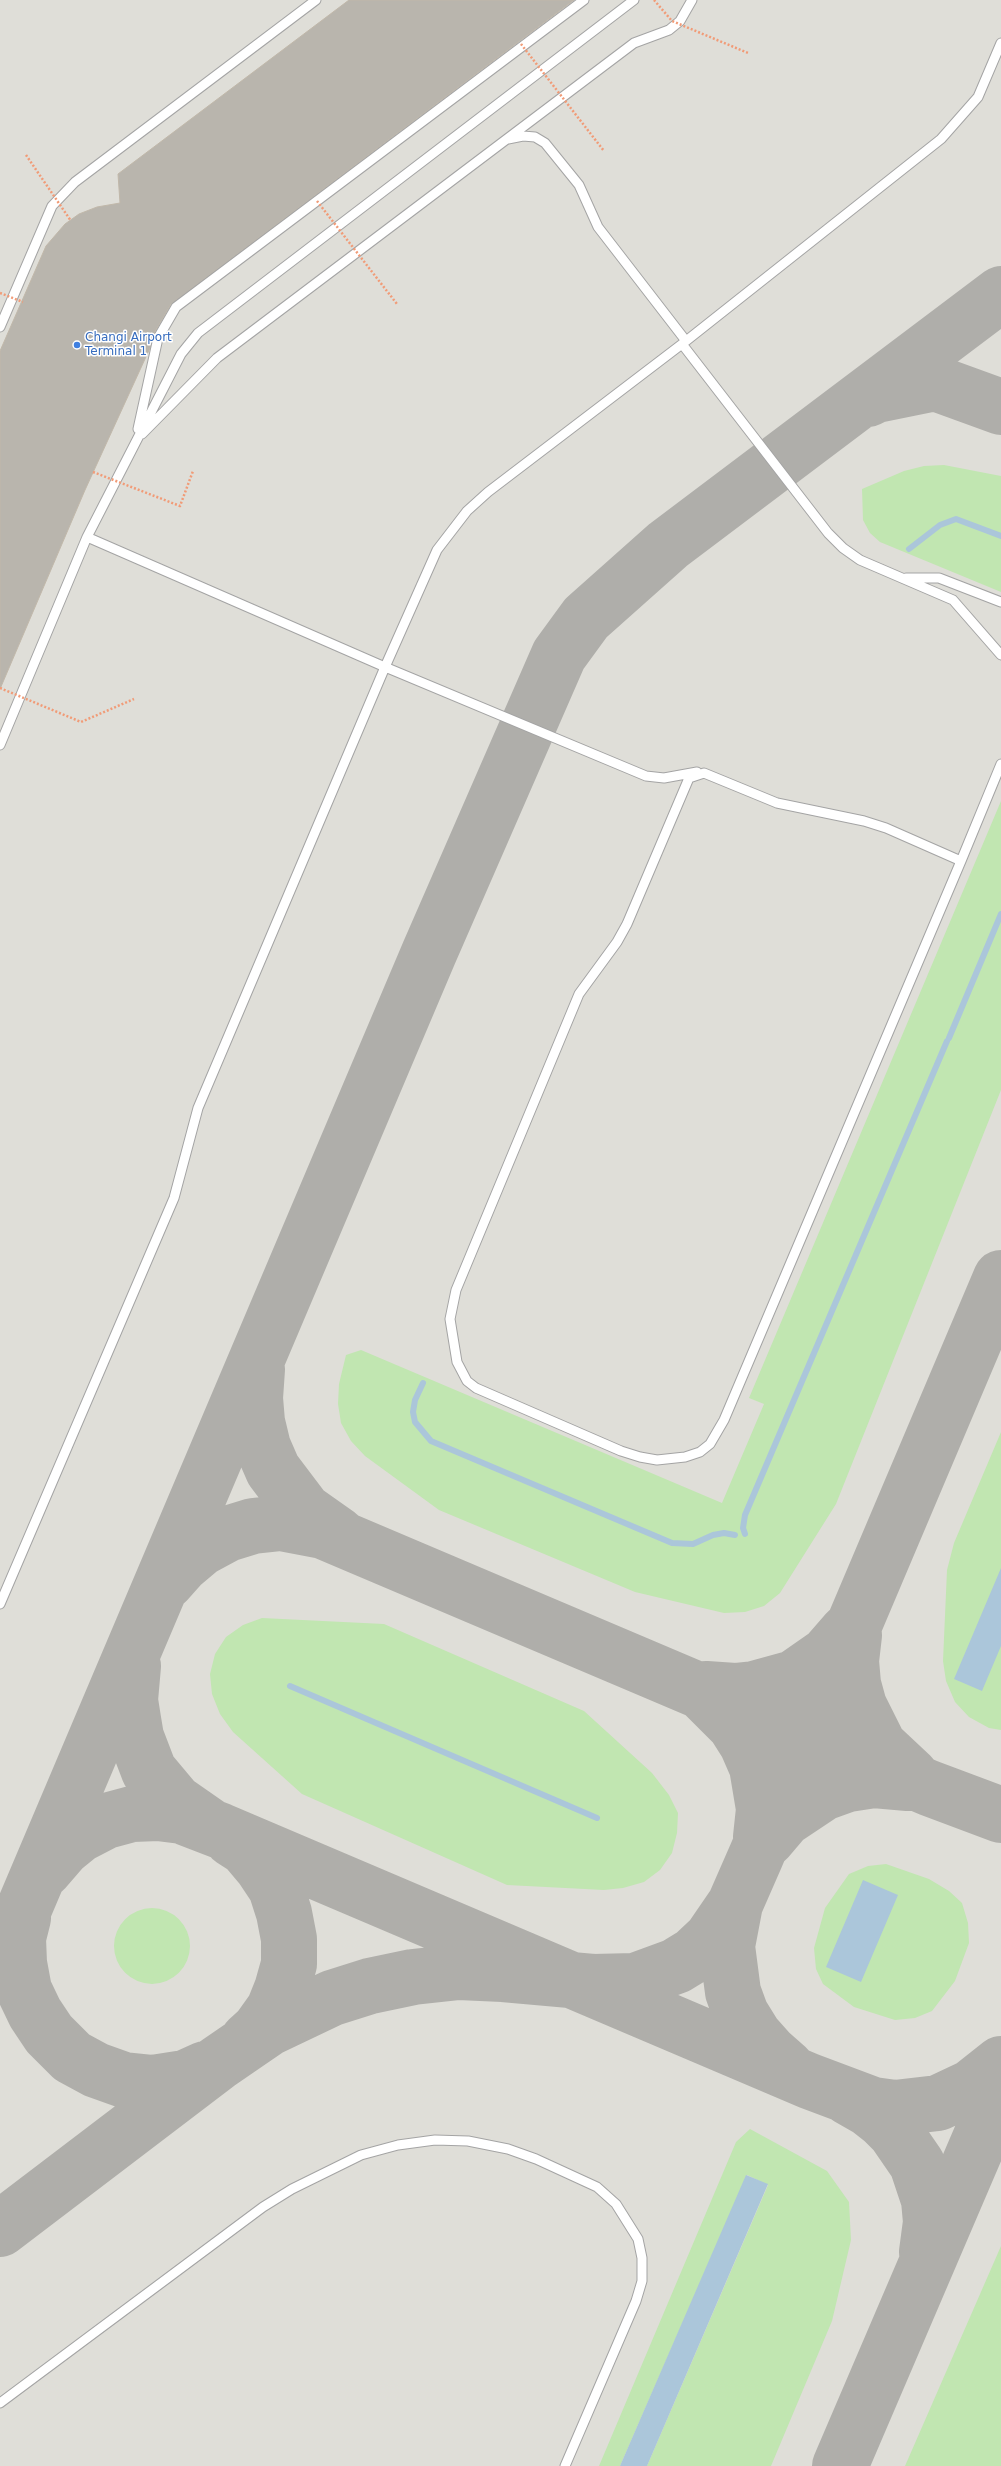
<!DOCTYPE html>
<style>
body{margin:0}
canvas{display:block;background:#f0efe7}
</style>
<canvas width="1001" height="2466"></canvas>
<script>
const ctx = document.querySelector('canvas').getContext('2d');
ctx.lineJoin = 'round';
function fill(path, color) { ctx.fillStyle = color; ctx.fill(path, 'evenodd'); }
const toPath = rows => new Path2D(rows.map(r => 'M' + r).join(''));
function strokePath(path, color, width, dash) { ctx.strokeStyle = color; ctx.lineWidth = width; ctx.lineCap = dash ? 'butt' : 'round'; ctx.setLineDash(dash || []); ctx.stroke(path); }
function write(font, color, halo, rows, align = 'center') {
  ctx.font = font + ' "DejaVu Sans",sans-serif'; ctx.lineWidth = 3; ctx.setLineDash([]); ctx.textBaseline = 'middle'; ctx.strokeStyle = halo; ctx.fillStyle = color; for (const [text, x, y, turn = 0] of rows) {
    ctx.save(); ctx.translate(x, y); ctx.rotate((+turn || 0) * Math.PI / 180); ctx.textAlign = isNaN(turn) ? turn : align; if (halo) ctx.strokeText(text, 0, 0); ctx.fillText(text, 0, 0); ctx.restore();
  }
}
const airport = toPath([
 [0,0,1001,0,1001,2466,0,2466]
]);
const grass = toPath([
 [944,465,1001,476,1001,592,880,542,870,533,863,520,862,489,904,471,924,466],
 [1001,801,1001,1090,836,1504,780,1593,764,1606,745,1612,724,1613,635,1592,439,1510,365,1456,351,1441,341,1423,338,1404,339,1384,346,1355,361,1350,722,1503,764,1404,749,1398],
 [1001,1432,1001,1730,989,1728,969,1717,955,1702,946,1681,943,1661,947,1570,954,1543],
 [262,1618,384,1624,584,1711,652,1773,669,1795,678,1813,677,1833,672,1853,660,1870,644,1882,623,1888,604,1890,507,1885,302,1794,233,1732,220,1714,212,1694,210,1674,215,1654,226,1637,243,1625],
 [886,1864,929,1879,949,1891,962,1903,968,1923,969,1943,955,1981,932,2011,915,2018,895,2020,854,2007,823,1984,816,1969,814,1948,825,1908,849,1874,868,1866],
 '114 1946a38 38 0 1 1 76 0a38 38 0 1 1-76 0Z',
 [750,2129,827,2171,849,2202,851,2240,832,2321,771,2466,647,2466,768,2185,747,2175,620,2466,599,2466,736,2142],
 [1001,2246,1001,2466,905,2466]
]);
const water = toPath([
 [1001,1568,1001,1646,982,1691,954,1679],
 [863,1880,898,1895,861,1982,826,1967],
 [746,2175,768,2184,647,2466,620,2466]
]);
const stream = toPath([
 [909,549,940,525,956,519,1001,536],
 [949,1038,1001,914],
 [423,1383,415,1400,413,1412,415,1422,431,1441,672,1543,693,1544,713,1535,724,1533,735,1535],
 [745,1534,743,1528,745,1515,947,1041],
 [290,1686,597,1818]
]);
const taxiway = toPath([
 [868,399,876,395,935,383,1001,407],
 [257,1369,255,1398,257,1422,263,1447,273,1470,304,1511,338,1535],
 [166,1582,182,1564,201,1548,227,1534,253,1526,281,1523,323,1531,929,1788,1001,1815],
 [854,1635,851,1661,853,1684,859,1706,879,1746,911,1776],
 [133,1666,130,1700,133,1719,136,1737,149,1771,175,1802,208,1825],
 [706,1689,735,1691,754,1689,794,1678,827,1655,847,1632],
 [705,1695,735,1725,747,1744,757,1767,764,1809,761,1837],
 [232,1839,246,1848,262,1867,276,1888,284,1913,289,1939,289,1964,282,1989,274,2009,259,2030,248,2040],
 [767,1839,784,1819,823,1793,848,1784,874,1780,908,1783],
 [44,1870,63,1848,79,1835,106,1821,132,1814,158,1813,182,1816,221,1831,809,2081,873,2105,895,2108,938,2103,972,2087,1001,2064],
 [735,1904,727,1946,733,1992,741,2014,754,2035,770,2053,787,2068],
 [23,1918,18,1938,19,1963,24,1990,35,2013,49,2034,72,2057,96,2070,124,2080,153,2083,185,2078,205,2069],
 [0,1965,429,953,559,655,586,618,668,545,1001,294],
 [848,2097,869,2109,883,2120,895,2132,917,2164,929,2200,931,2222,927,2252],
 [0,2229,218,2063,269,2028,332,1998,370,1986,413,1977,459,1972,503,1974,593,1982,635,1981,676,1966,694,1955,711,1939,735,1904,756,1856,1001,1278],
 [840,2466,1001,2090]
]);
const building = toPath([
 [349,0,574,0,171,304,153,335,150,348,85,490,0,689,0,351,46,246,65,224,79,214,97,207,120,203,118,174,349,0]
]);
const service = toPath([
 [508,139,523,136,535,137,545,143,579,185,598,227,686,341],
 [0,327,52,206,75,182,316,0],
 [682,344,828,533,843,548,860,560,953,600,1001,655],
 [138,429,158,338,176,307,584,0],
 [142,434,217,358,634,43,669,30,680,21,692,0],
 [87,537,385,667,646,776,664,778,697,772],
 [906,578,939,578,1001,602],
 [0,745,87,537,181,354,198,333,634,0],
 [961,861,886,828,864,821,777,803,704,773,689,778,627,924,617,942,579,994,456,1290,450,1319,457,1362,467,1381,476,1388,621,1451,640,1457,657,1460,685,1457,700,1452,710,1444,724,1420,961,861,1001,764],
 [0,1604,174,1198,198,1108,385,667,437,550,467,511,488,492,686,341,941,139,978,97,1001,43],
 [0,2403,263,2207,292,2189,361,2155,398,2145,435,2140,468,2141,508,2149,536,2159,597,2187,616,2204,638,2239,642,2258,642,2281,636,2301,565,2466]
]);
const pathBridge = toPath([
 [654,0,672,21,748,53],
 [521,44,604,151],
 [26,155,71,221],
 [317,201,397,304],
 [0,293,23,302],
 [93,472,180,506,193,471],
 [0,688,81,722,134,699]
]);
const markers = [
 [77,345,4,"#3f7fe0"]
];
const shopNames = [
 ["Changi Airport",85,338],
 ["Terminal 1",85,352]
];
fill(airport, '#dfded8');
fill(grass, '#c1e6b1');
fill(water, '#abc6da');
strokePath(stream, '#abc6da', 6);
strokePath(taxiway, '#afaeaa', 56);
fill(building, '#b9b5ad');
strokePath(building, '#c1b8aa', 1);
strokePath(service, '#a4a4a4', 11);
strokePath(service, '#fff', 9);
strokePath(pathBridge, '#f19b77', 2.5, [2, 2]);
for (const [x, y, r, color] of markers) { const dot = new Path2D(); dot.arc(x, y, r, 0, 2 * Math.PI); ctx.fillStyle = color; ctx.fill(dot); strokePath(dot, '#fff', 1.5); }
write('12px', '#366cbe', '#fff', shopNames, 'left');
</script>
